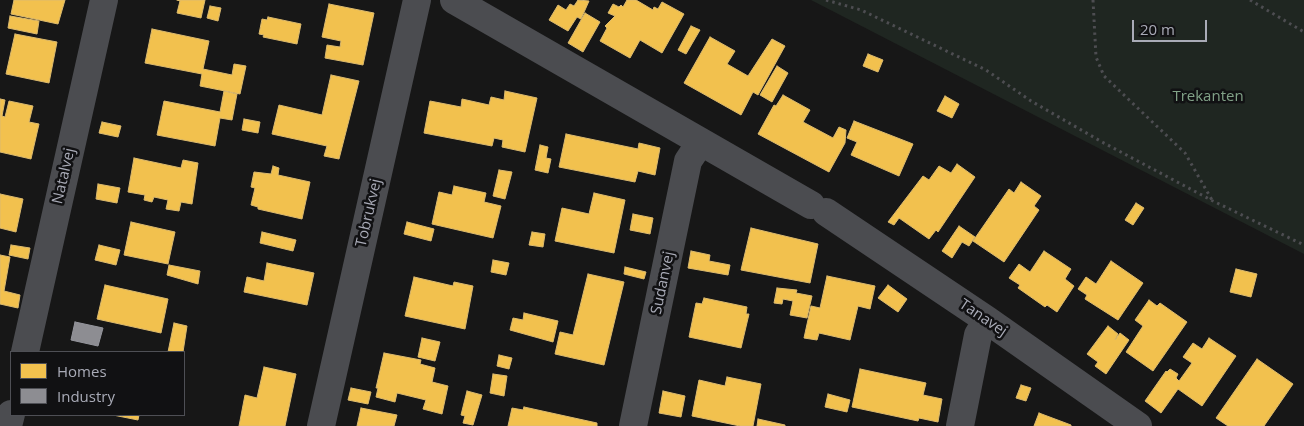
<!DOCTYPE html>
<style>
body{margin:0}
#map{position:relative;width:1304px;height:426px;overflow:hidden;background:#171717;font-family:"Open Sans",sans-serif}
canvas{display:block}
.legend{position:absolute;left:10px;top:351px;width:175px;height:65px;box-sizing:border-box;background:#111113;border:1px solid #4e4f55;margin:0;padding:6px 9px;list-style:none;font-size:15px;color:#a9abb7}
.legend li{display:flex;align-items:center;gap:10px;height:25px}
.legend b{width:25px;border:1px solid #4e4f55}
.scale{position:absolute;left:1132px;top:20px;width:75px;height:22px;box-sizing:border-box;border:2px solid #a9abb7;border-top:0;padding-left:6px;font-size:15px;line-height:18px;white-space:nowrap;color:#a9abb7;-webkit-text-stroke:4px #111113;paint-order:stroke}
</style>
<div id="map">
<canvas width="1304" height="426"></canvas>
<ul class="legend">
<li><b style="height:14px;background:#f2c14e"></b>Homes</li>
<li><b style="height:14px;background:#8d8d92"></b>Industry</li>
</ul>
<div class="scale">20 m</div>
</div>
<script>
const ctx = document.querySelector('canvas').getContext('2d');
ctx.lineJoin = 'round';
function fill(path, color) { ctx.fillStyle = color; ctx.fill(path, 'evenodd'); }
const toPath = rows => new Path2D(rows.map(r => 'M' + r).join(''));
function strokePath(path, color, width, dash) { ctx.strokeStyle = color; ctx.lineWidth = width; ctx.lineCap = dash ? 'butt' : 'round'; ctx.setLineDash(dash || []); ctx.stroke(path); }
function write(font, color, halo, rows, align = 'center') {
  ctx.font = font + ' "Open Sans",sans-serif'; ctx.lineWidth = 5; ctx.setLineDash([]); ctx.textBaseline = 'middle'; ctx.strokeStyle = halo; ctx.fillStyle = color; for (const [text, x, y, turn = 0] of rows) {
    ctx.save(); ctx.translate(x, y); ctx.rotate((+turn || 0) * Math.PI / 180); ctx.textAlign = isNaN(turn) ? turn : align; if (halo) ctx.strokeText(text, 0, 0); ctx.fillText(text, 0, 0); ctx.restore();
  }
}
const green = toPath([
 [811,0,1304,0,1304,254]
]);
const homes = toPath([
 [14,0,65,0,58,24,11,14,14,0],
 [177,0,205,0,201,18,177,13,180,1,177,0],
 [578,0,589,1,581,19,577,17,568,31,549,20,558,5,566,10,570,4,574,6,578,0],
 [627,0,636,0,653,10,654,7,658,9,662,2,684,14,662,53,640,40,630,58,600,41,607,28,605,26,615,16,608,13,613,4,619,7,621,5,623,7,627,0],
 [329,4,374,13,363,65,325,58,327,45,340,47,341,41,322,37,329,4],
 [210,6,221,8,218,21,207,18,210,6],
 [585,13,600,22,583,52,568,43,585,13],
 [10,16,39,21,37,34,8,28,10,16],
 [268,17,301,24,297,44,263,37,264,35,259,34,262,19,267,20,268,17],
 [691,26,700,30,686,54,678,50,691,26],
 [152,29,209,41,203,69,232,75,234,64,246,66,240,94,200,86,202,74,145,63,152,29],
 [15,34,57,42,49,83,6,74,15,34],
 [710,37,735,51,727,64,748,76,772,39,785,46,758,95,753,92,741,115,684,83,710,37],
 [868,54,883,60,878,72,863,66,868,54],
 [777,66,788,73,772,102,760,95,777,66],
 [331,75,359,81,339,159,324,156,327,146,272,134,279,105,322,115,331,75],
 [224,91,237,94,232,120,220,118,215,146,157,135,164,101,220,112,224,91],
 [505,91,537,98,525,152,502,147,503,140,494,138,492,146,424,133,430,101,461,107,462,99,489,105,491,97,504,100,505,91],
 [783,95,810,110,803,122,833,138,839,127,846,130,845,143,829,172,758,134,774,105,776,106,783,95],
 [945,96,959,104,952,118,937,111,945,96],
 [0,99,5,100,2,116,5,117,9,101,33,106,29,122,39,124,31,159,0,152,0,99],
 [244,119,260,122,258,133,242,130,244,119],
 [854,121,913,144,899,176,851,155,857,142,847,138,854,121],
 [102,122,121,126,118,137,99,133,102,122],
 [566,134,638,149,639,143,660,148,655,175,638,171,635,182,559,167,566,134],
 [540,145,548,147,546,158,551,159,548,173,535,170,540,145],
 [134,158,181,168,183,160,198,163,192,204,181,202,179,211,166,209,168,200,154,197,152,202,144,200,145,195,128,192,134,158],
 [957,164,975,177,938,232,936,230,929,239,899,218,894,225,888,222,923,176,929,180,939,166,951,173,957,164],
 [273,166,279,168,278,175,310,182,302,219,258,209,258,207,251,205,255,188,251,187,254,172,271,174,273,166],
 [499,170,512,172,505,199,493,196,499,170],
 [1021,182,1041,196,1034,206,1039,210,1004,262,973,241,1009,189,1014,193,1021,182],
 [98,184,120,188,117,203,96,199,98,184],
 [454,186,486,193,484,202,501,206,493,238,432,224,439,192,452,195,454,186],
 [594,193,625,200,614,253,555,241,562,208,589,214,594,193],
 [0,194,23,199,16,232,0,228,0,194],
 [1136,203,1144,208,1133,225,1125,220,1136,203],
 [633,214,653,218,650,234,630,230,633,214],
 [131,222,175,232,168,264,124,255,131,222],
 [407,222,434,229,431,241,404,234,407,222],
 [959,226,975,237,969,246,962,242,952,258,942,251,959,226],
 [751,228,818,244,810,283,741,270,751,228],
 [262,232,296,240,293,251,260,243,262,232],
 [532,232,545,234,543,247,529,245,532,232],
 [11,245,30,248,28,259,9,255,11,245],
 [99,245,120,250,116,265,95,260,99,245],
 [691,251,710,255,709,261,730,265,728,275,688,268,691,251],
 [1044,251,1071,269,1065,279,1074,286,1057,312,1047,305,1045,307,1018,288,1020,285,1009,278,1019,264,1030,272,1044,251],
 [0,255,10,257,4,291,20,295,18,308,0,304,0,255],
 [493,260,509,263,506,275,491,272,493,260],
 [1111,261,1143,283,1118,320,1085,299,1087,295,1078,289,1086,277,1096,284,1111,261],
 [267,263,314,273,307,305,244,292,247,277,264,281,267,263],
 [169,265,200,271,198,284,167,275,169,265],
 [625,267,646,272,644,279,624,274,625,267],
 [1236,269,1257,274,1251,297,1230,292,1236,269],
 [588,274,624,282,604,365,555,354,560,332,573,335,588,274],
 [827,276,875,286,870,309,858,306,850,340,819,333,817,340,804,338,811,306,820,308,827,276],
 [414,277,453,286,454,282,473,286,465,329,405,316,414,277],
 [105,285,168,299,161,333,97,319,105,285],
 [888,285,907,299,898,312,878,298,888,285],
 [777,288,797,290,796,293,812,296,807,318,790,315,793,301,783,299,782,304,774,303,777,288],
 [704,298,747,307,746,314,749,314,741,348,689,337,696,303,702,304,704,298],
 [1149,300,1157,306,1160,303,1187,322,1153,371,1126,352,1143,326,1135,320,1149,300],
 [524,313,558,321,553,342,510,330,513,318,523,320,524,313],
 [174,323,187,326,183,352,168,352,174,323],
 [1108,326,1118,334,1115,340,1120,333,1129,340,1106,374,1095,366,1098,362,1087,354,1108,326],
 [422,338,440,342,435,361,418,357,422,338],
 [1209,338,1236,356,1202,406,1178,389,1161,413,1145,401,1166,371,1167,372,1170,369,1178,374,1176,378,1179,381,1192,363,1183,357,1193,343,1202,349,1209,338],
 [384,353,421,360,420,364,435,368,432,382,448,386,442,414,423,409,426,400,397,393,395,402,376,397,378,388,376,388,384,353],
 [499,355,512,358,509,369,497,366,499,355],
 [1257,359,1293,384,1264,426,1228,426,1216,418,1257,359],
 [264,367,296,374,285,426,239,426,245,395,257,398,264,367],
 [860,369,926,383,923,395,942,399,938,422,919,418,918,421,852,407,860,369],
 [493,374,507,376,504,396,490,393,493,374],
 [727,377,761,384,753,426,740,426,692,416,699,380,725,386,727,377],
 [1021,385,1031,388,1026,401,1016,398,1021,385],
 [351,388,371,392,368,404,348,400,351,388],
 [467,391,482,395,473,425,463,423,465,416,461,415,467,391],
 [663,391,685,396,681,417,659,413,663,391],
 [828,394,850,400,847,412,825,407,828,394],
 [524,407,597,423,597,426,508,426,512,408,523,410,524,407],
 [361,408,397,415,394,426,357,426,361,408],
 [1039,413,1071,425,1071,426,1034,426,1039,413],
 [113,415,139,415,138,420,113,415],
 [758,419,785,425,785,426,757,426,758,419]
]);
const industry = toPath([
 [75,322,103,328,98,346,71,340,75,322]
]);
const path = toPath([
 [826,0,861,10,986,70,1031,101,1102,142,1213,201,1304,245],
 [1093,0,1096,57,1104,76,1185,153,1212,200],
 [1250,0,1304,32]
]);
const minor = toPath([
 [454,0,811,205],
 [826,212,987,320,1138,426],
 [25,352,104,0],
 [8,426,11,414],
 [321,426,417,0],
 [633,426,688,161,700,143],
 [960,426,978,335,987,320]
]);
const parkNames = [
 ["Trekanten",1208,97]
];
const streetNames = [
 ["Natalvej",64,176,-77],
 ["Tobrukvej",369,213,-77],
 ["Sudanvej",663,283,-78],
 ["Tanavej",983,318,34]
];
fill(green, '#1f2621');
fill(homes, '#f2c14e');
strokePath(homes, '#dcba6e', 1);
fill(industry, '#8d8d92');
strokePath(industry, '#95969d', 1);
strokePath(path, '#4d4d51', 3, [2.5, 4]);
strokePath(minor, '#4b4c50', 28);
write('15px', '#81a187', '#111113', parkNames);
write('15px', '#a9abb7', '#111113', streetNames);
</script>
